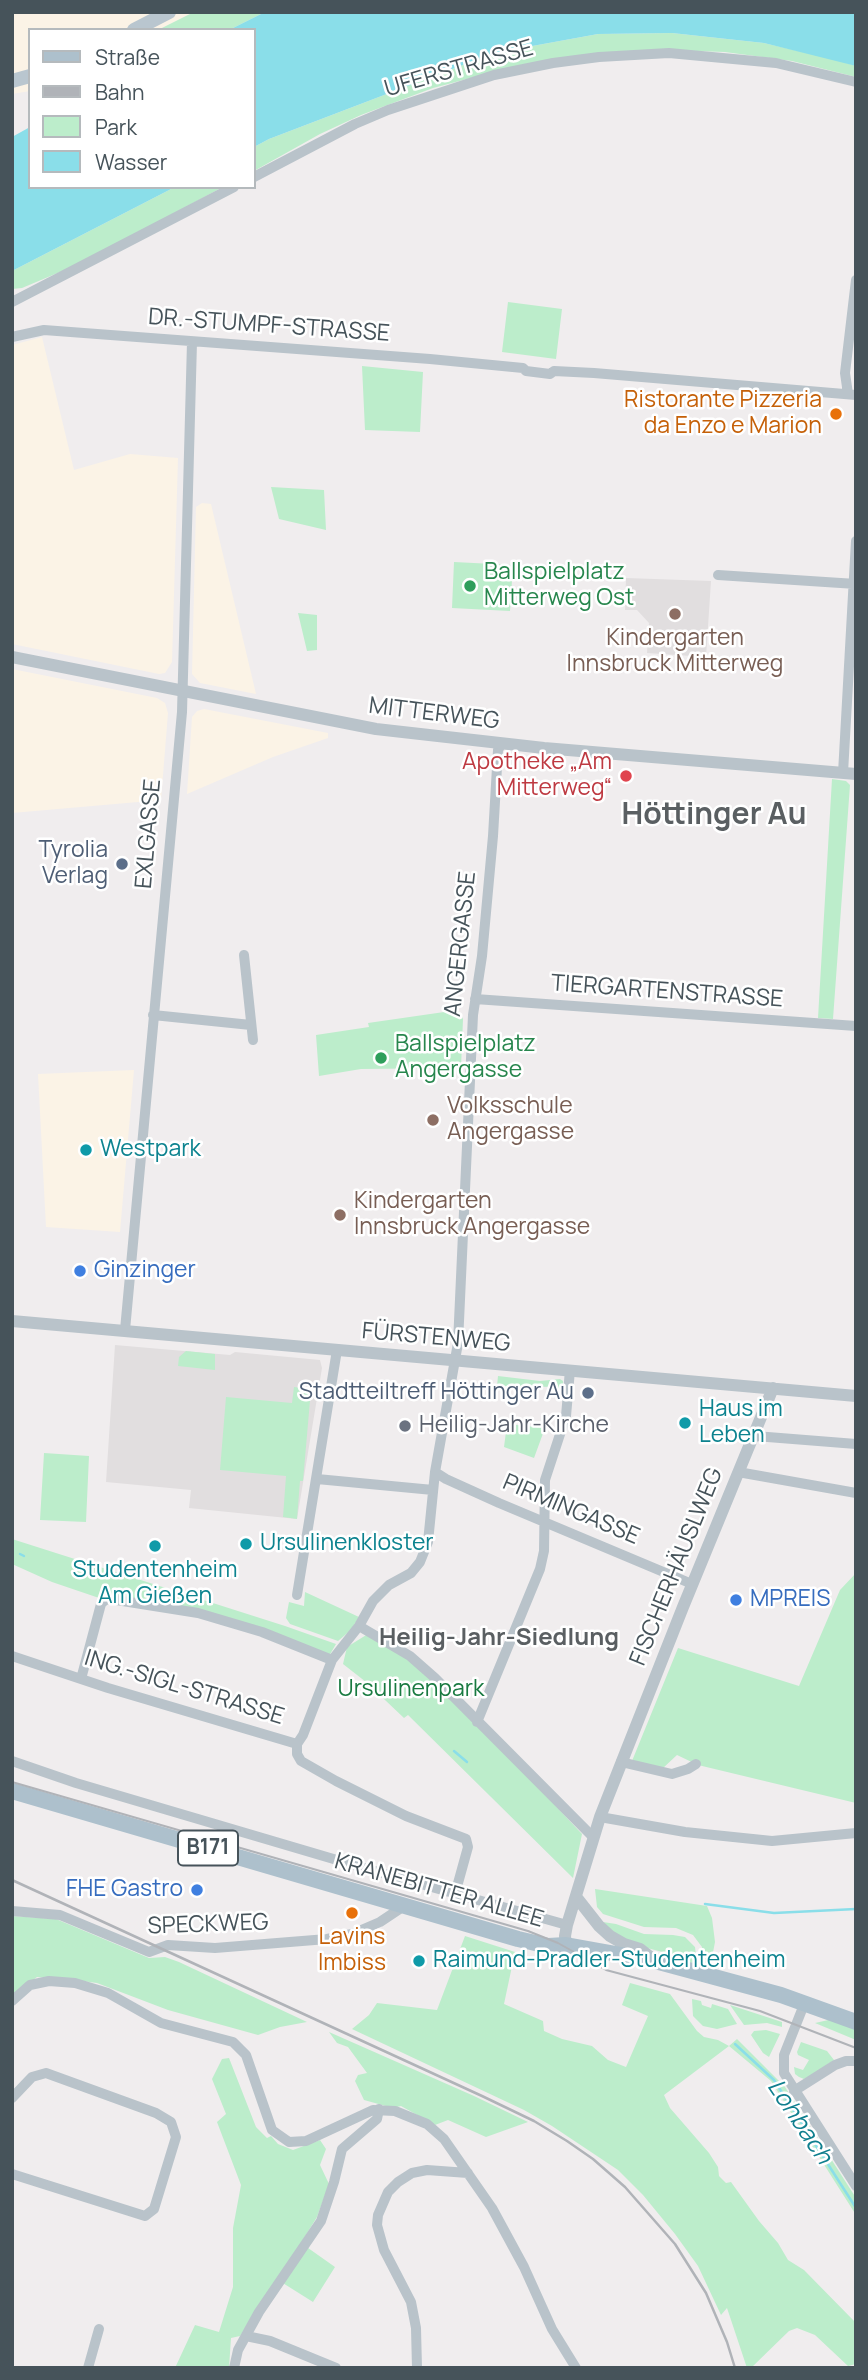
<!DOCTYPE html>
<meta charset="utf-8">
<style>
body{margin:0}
#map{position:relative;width:868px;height:2380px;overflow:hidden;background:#f0edee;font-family:Manrope,sans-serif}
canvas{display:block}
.frame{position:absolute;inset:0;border:14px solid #46535a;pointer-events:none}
.legend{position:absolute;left:28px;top:28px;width:228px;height:161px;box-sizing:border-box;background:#fff;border:2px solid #b5babd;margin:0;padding:9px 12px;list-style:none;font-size:21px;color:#46535a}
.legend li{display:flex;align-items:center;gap:14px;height:35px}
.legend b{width:35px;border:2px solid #b5babd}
</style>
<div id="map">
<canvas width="868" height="2380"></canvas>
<div class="frame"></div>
<ul class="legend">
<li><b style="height:9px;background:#adc0cc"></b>Straße</li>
<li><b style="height:9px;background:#b0b3b8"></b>Bahn</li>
<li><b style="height:19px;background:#bcedcb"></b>Park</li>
<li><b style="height:19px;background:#8adee9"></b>Wasser</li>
</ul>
</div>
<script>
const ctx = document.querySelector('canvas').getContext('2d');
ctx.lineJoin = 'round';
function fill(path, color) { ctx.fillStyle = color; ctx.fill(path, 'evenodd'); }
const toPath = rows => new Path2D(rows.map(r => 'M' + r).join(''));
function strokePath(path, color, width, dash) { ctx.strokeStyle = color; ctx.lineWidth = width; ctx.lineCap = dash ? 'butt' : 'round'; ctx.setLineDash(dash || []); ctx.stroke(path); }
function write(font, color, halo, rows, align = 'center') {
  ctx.font = font + ' Manrope,sans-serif'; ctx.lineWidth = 5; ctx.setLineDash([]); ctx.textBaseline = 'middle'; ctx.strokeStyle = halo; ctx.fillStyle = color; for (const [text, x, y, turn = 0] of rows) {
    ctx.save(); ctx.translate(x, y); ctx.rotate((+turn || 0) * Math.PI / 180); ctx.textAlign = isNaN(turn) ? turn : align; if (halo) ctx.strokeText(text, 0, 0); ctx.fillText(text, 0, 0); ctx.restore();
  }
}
const commercial = toPath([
 [12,12,194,12,158,30,30,30,30,91,12,94],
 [42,337,74,470,130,454,178,458,172,662,165,673,159,674,12,644,12,345],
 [202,503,211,504,256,694,200,683,192,674,196,507],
 [12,669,157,698,165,703,168,713,161,800,12,813],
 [204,709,328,733,328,738,273,757,187,794,192,717,197,711],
 [134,1070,120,1232,46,1227,38,1074]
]);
const education = toPath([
 [626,578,711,581,706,657,647,653,649,623,637,610,625,610],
 [115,1345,230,1355,235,1352,320,1360,322,1368,297,1519,189,1508,191,1490,106,1482]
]);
const green = toPath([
 [194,12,265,12,229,30,158,30],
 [672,33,764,43,837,60,856,66,856,77,792,61,725,52,667,50,520,65,433,88,361,115,320,134,254,171,254,147,269,139,494,53,598,34],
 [175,187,223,187,79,264,22,288,12,289,12,271],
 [508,302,562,309,556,359,502,352],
 [362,366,423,372,420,432,365,430],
 [271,487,324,490,326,530,279,519],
 [454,562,513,565,510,611,452,608],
 [298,613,317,615,317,650,307,651],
 [832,779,846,781,850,785,833,1019,818,1018],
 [458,1010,463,1019,461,1068,361,1069,319,1076,316,1035,369,1027,368,1023],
 [186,1351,215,1354,215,1370,178,1366,179,1357],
 [498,1376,540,1381,560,1379,563,1381,563,1389,561,1391,557,1387,497,1386],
 [294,1387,311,1389,303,1481,300,1481,297,1519,283,1517,286,1476,220,1470,226,1397,292,1403],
 [507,1424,545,1428,534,1458,504,1447],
 [44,1453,89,1456,86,1522,40,1520],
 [12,1539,285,1626,336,1644,329,1656,198,1613,105,1600,52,1582,12,1564],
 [856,1573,856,1803,698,1765,677,1755,662,1769,632,1761,678,1648,799,1686,840,1590],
 [305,1592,359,1617,351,1630,338,1641,290,1624,286,1618,289,1602,304,1606],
 [371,1632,410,1656,477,1722,582,1834,573,1878,408,1715,404,1718,366,1682,343,1664,347,1647],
 [595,1889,707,1906,712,1918,715,1942,710,1968,703,1966,702,1947,693,1935,676,1928,644,1927,603,1914,597,1907],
 [12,1916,56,1919,149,1958,165,1957,179,1962,307,2022,280,2027,258,2035,168,2010,97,1983,82,1981,37,1977,12,1996],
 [603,1922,616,1924,644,1934,673,1935,685,1937,695,1947,697,1964,678,1960,666,1953,636,1945,618,1937],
 [465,1936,515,1952,504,2004,543,2021,544,2031,562,2039,592,2046,608,2060,626,2067,648,2016,622,2005,630,1983,670,1994,697,2031,704,2037,718,2040,729,2046,737,2039,785,2087,856,2198,856,2215,771,2081,729,2046,664,2095,670,2108,709,2153,718,2167,719,2176,726,2183,731,2182,759,2221,778,2243,788,2260,804,2270,856,2323,856,2364,848,2366,815,2335,797,2328,789,2331,751,2368,747,2368,727,2308,721,2315,698,2266,675,2234,643,2195,618,2170,552,2126,524,2110,352,2029,369,2015,377,2003,437,2010],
 [692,1999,701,2001,702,2005,711,2008,712,2004,728,2009,737,2024,717,2029,703,2026,693,2016],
 [730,2005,782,2022,782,2027,767,2023,744,2025],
 [833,2019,856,2028,856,2040,815,2023],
 [766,2030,780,2034,769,2057,763,2053,751,2035,754,2031],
 [329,2032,474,2096,528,2122,486,2137,448,2120,435,2125,401,2106,393,2108,364,2100,355,2081,358,2075,367,2073,348,2047,337,2043],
 [801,2042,827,2051,834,2060,812,2075,804,2079,799,2077,795,2074,794,2067,803,2070,809,2060,798,2055,797,2052],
 [229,2058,256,2127,267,2138,271,2136,278,2144,293,2150,320,2140,326,2149,320,2165,329,2184,317,2217,301,2243,335,2267,313,2302,278,2280,240,2336,231,2338,229,2368,175,2368,195,2325,219,2332,233,2287,233,2228,241,2185,217,2122,226,2114,212,2079,222,2059]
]);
const water = toPath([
 [265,12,856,12,856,66,764,43,672,33,598,34,494,53,269,139,254,147,254,30,229,30],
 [30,127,30,187,175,187,12,271,12,137]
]);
const stream = toPath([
 [20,1554,24,1556],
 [454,1751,467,1762],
 [705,1904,774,1913,856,1909],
 [735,2044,774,2080,856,2208]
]);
const minor = toPath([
 [254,177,355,124,388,110,494,75,553,63,599,57,669,53,776,63,856,82],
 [12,302,234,187],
 [12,337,44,330,430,359,523,368,526,371,550,374,554,371,594,373,856,395],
 [848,394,845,373,856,280],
 [718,575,856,584],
 [843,773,856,541],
 [244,955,253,1040],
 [475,999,856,1026],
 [153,1015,251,1025],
 [125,1330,182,712,192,342],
 [755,1436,856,1444],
 [435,1472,446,1479,499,1503,692,1584],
 [738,1472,856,1493],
 [317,1479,433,1490],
 [297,1595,337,1350],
 [359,1626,410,1656,435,1678,593,1837],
 [12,1656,108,1688,297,1744,297,1754,301,1761,336,1781,406,1816,466,1839,468,1847,455,1894],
 [332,1660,359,1626,373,1601,389,1585,411,1573,420,1562,428,1542,435,1472,458,1343,473,1015,482,956,493,836,498,750,502,743],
 [81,1679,101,1604,105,1600,110,1599,198,1613,262,1632,332,1660,303,1735,297,1744],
 [477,1722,540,1569,544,1551,545,1480,566,1416,570,1370],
 [12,1761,76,1783,364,1868,567,1925],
 [621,1762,672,1774,688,1769,696,1764],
 [600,1817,685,1832,772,1841,856,1833],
 [12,1911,60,1915,149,1952,168,1945,215,1948,327,1939,352,1934,380,1922,404,1906],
 [12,2001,30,1985,49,1981,75,1983,108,1993,161,2023,233,2042,246,2055,272,2130,289,2142,306,2141,373,2110,395,2111,427,2124,444,2139,492,2208,524,2267,552,2329,576,2368],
 [805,2002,784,2055,784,2073,856,2186],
 [794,2091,835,2065,846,2061,856,2061],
 [12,2098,32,2077,46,2073,156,2113,171,2122,176,2137,154,2209,145,2216,12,2174],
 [246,2336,270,2341,336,2368],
 [88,2368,99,2329],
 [234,2368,238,2350,259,2312,321,2221,334,2182,342,2149,377,2119,379,2109],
 [417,2368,416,2328,411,2302,384,2250,377,2225,378,2215,388,2192,398,2182,412,2173,427,2170,468,2173]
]);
const tertiary = toPath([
 [12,657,376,729,544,748,856,774],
 [12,1321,856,1396],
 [577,1898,599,1926,610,1936,624,1944,640,1949,654,1960],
 [566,1945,565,1936,567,1925,600,1817,683,1607,773,1388]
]);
const secondary = toPath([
 [134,30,169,12],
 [12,81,30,76]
]);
const primary = toPath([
 [12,1791,518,1939,548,1946,566,1945,655,1961,781,1995,856,2022]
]);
const tram = toPath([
 [12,1782,528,1931,558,1943,606,1970,760,2011,856,2048]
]);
const rail = toPath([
 [12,1880,482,2096,534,2121,567,2141,593,2159,625,2187,675,2244,706,2293,727,2342,735,2368]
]);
const markers = [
 [836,414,7,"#e8710a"],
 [470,586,7,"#2e9e5b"],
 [675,614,7,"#8d6e63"],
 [626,776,7,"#e0444e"],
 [122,864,7,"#5c6f8a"],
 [381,1058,7,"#2e9e5b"],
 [433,1120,7,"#8d6e63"],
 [86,1150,7,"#0f9aa8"],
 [340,1215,7,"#8d6e63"],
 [80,1271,7,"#3f7fe0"],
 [588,1393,7,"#5c6f8a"],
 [685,1423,7,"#0f9aa8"],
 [405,1426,7,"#6b7280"],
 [246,1544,7,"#0f9aa8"],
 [155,1546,7,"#0f9aa8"],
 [736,1600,7,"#3f7fe0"],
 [197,1890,7,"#3f7fe0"],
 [352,1913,7,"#e8710a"],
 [419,1961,7,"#0f9aa8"]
];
const shields = [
 [208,1848,60]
];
const shieldNames = [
 ["B171",208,1848]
];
const streetNames = [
 ["UFERSTRASSE",459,69,-16],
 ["DR.-STUMPF-STRASSE",269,326,4],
 ["MITTERWEG",434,714,7],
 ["EXLGASSE",149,834,-85],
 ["ANGERGASSE",461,944,-84],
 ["TIERGARTENSTRASSE",667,992,4],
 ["FÜRSTENWEG",436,1338,5],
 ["PIRMINGASSE",571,1510,23],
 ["FISCHERHÄUSLWEG",677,1567,-68],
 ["ING.-SIGL-STRASSE",184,1688,17],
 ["KRANEBITTER ALLEE",439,1891,16],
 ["SPECKWEG",208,1925,-2]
];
const foodNames = [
 ["Ristorante Pizzeria",822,401],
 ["da Enzo e Marion",822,427],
 ["Lavins",352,1938,"center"],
 ["Imbiss",352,1964,"center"]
];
const leisureNames = [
 ["Ballspielplatz",484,573],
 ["Mitterweg Ost",484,599],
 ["Ballspielplatz",395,1045],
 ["Angergasse",395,1071]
];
const educationNames = [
 ["Kindergarten",675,639,"center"],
 ["Innsbruck Mitterweg",675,665,"center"],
 ["Volksschule",447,1107],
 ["Angergasse",447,1133],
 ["Kindergarten",354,1202],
 ["Innsbruck Angergasse",354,1228]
];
const healthNames = [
 ["Apotheke „Am",612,763],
 ["Mitterweg“",612,789]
];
const serviceNames = [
 ["Tyrolia",108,851],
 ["Verlag",108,877],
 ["Stadtteiltreff Höttinger Au",574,1393]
];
const cultureNames = [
 ["Westpark",100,1150],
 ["Haus im",699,1410],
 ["Leben",699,1436],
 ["Ursulinenkloster",260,1544],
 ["Studentenheim",155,1571,"center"],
 ["Am Gießen",155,1597,"center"],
 ["Raimund-Pradler-Studentenheim",433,1961]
];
const shopNames = [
 ["Ginzinger",94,1271],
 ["MPREIS",750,1600],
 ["FHE Gastro",183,1890,"right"]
];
const worshipNames = [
 ["Heilig-Jahr-Kirche",419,1426]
];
const parkNames = [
 ["Ursulinenpark",411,1690]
];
const neighbourhoodNames = [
 ["Heilig-Jahr-Siedlung",499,1638]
];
const waterNames = [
 ["Lohbach",799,2122,56]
];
const districtNames = [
 ["Höttinger Au",714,816]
];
fill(commercial, '#fbf3e6');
fill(education, '#e1dedf');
fill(green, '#bcedcb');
fill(water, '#8adee9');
strokePath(stream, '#8adee9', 2.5);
strokePath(minor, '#b9c3ca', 10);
strokePath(tertiary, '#b9c3ca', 12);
strokePath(secondary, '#b9c6cf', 14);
strokePath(primary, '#adc0cc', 16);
strokePath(tram, '#b0b3b8', 2);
strokePath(rail, '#b0b3b8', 2.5);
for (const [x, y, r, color] of markers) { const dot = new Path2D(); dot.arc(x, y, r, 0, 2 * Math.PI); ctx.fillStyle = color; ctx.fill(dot); strokePath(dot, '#fff', 2.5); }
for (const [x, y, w] of shields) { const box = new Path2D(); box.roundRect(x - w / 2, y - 17.5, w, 35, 5); ctx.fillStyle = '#fff'; ctx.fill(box); strokePath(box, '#46535a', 2); }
write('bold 21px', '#46535a', null, shieldNames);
write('23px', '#46535a', '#fff', streetNames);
write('23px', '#c56008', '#fff', foodNames, 'right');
write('23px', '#27864d', '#fff', leisureNames, 'left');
write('23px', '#785e54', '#fff', educationNames, 'left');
write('23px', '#be3a42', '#fff', healthNames, 'right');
write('23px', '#4e5e75', '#fff', serviceNames, 'right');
write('23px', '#0d838f', '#fff', cultureNames, 'left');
write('23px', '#366cbe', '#fff', shopNames, 'left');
write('23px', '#5b616d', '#fff', worshipNames, 'left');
write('23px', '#197a41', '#fff', parkNames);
write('bold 24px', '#5a5f62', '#fff', neighbourhoodNames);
write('italic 24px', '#0f7f8e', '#fff', waterNames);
write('bold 30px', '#5a5f62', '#fff', districtNames);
</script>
